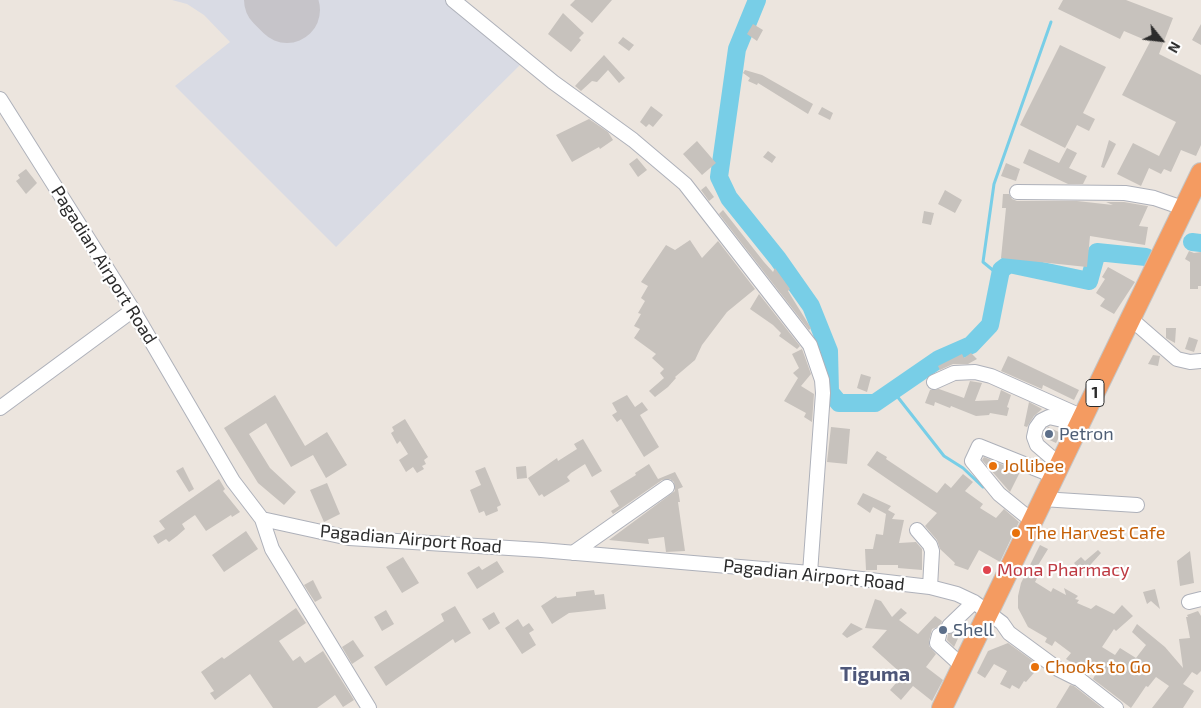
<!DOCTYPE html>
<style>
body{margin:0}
#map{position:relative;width:1201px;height:708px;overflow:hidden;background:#ece5de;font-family:"Exo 2",sans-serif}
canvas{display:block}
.north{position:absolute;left:1136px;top:15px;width:50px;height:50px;-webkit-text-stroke:4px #fff;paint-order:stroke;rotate:119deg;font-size:14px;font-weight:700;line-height:20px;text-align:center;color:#2b2b2b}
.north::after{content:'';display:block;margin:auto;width:18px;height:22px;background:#2b2b2b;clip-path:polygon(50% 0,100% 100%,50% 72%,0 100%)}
</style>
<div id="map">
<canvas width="1201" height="708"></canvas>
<div class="north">N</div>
</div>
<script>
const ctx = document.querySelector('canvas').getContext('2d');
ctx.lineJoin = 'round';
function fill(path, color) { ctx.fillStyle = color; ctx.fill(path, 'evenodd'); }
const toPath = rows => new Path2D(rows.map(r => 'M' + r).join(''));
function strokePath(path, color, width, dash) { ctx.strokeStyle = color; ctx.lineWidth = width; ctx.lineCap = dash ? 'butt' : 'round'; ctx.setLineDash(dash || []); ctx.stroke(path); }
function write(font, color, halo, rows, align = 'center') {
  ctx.font = font + ' "Exo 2",sans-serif'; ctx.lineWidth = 4.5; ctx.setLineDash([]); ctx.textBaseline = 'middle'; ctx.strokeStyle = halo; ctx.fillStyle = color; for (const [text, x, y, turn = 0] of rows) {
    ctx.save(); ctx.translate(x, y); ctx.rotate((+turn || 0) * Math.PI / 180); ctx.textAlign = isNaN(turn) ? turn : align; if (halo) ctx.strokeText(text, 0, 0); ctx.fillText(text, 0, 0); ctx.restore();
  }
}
const airport = toPath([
 [172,0,448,0,521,64,336,247,175,86,230,42,204,15,187,4]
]);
const stream = toPath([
 [1000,276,983,262,994,184,1051,22],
 [893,391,944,456,963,468,983,487]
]);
const river = toPath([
 [757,0,737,49,719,177,729,198,778,259,811,306,829,351,830,392,839,403,875,403,939,359,971,345,990,325,1001,270,1009,264,1089,281,1097,252,1146,257],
 [1192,242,1201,243]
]);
const runway = toPath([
 [277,0,287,10]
]);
const building = toPath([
 [575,0,612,0,592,23,570,5],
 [1063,0,1126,0,1173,18,1159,54,1201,75,1201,145,1196,156,1181,150,1171,172,1164,169,1161,174,1149,168,1141,186,1117,174,1133,143,1159,156,1176,122,1122,95,1150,42,1124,31,1120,39,1058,9],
 [563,13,584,33,579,38,581,40,571,52,548,34],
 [753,24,763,30,757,41,747,34],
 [1201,24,1201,45,1192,40],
 [623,37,634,45,629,51,618,43],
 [1060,45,1106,67,1083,113,1095,119,1089,131,1077,125,1065,148,1020,125],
 [604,55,625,78,619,83,608,70,597,82,592,81,581,91,575,86],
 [745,70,762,75,813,104,808,114,758,83,757,85,748,81,750,78,743,73],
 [651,106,663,115,653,127,649,124,646,127,640,122],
 [822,107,833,113,830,120,818,114],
 [589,119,608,132,613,140,600,149,599,147,572,162,556,135],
 [1109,140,1116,144,1104,168,1101,167],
 [697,141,716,163,702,175,683,154],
 [1067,148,1077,153,1069,168,1087,176,1083,184,1068,184,1023,163,1029,149,1059,163],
 [768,151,776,157,772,163,763,157],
 [637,158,647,170,638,177,629,164],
 [1006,163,1020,169,1016,181,1001,176],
 [26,169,37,183,26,194,16,181,20,178,18,175],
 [706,186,714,197,709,201,701,190],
 [945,190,962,200,955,213,938,204],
 [1003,194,1009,194,1012,199,1017,201,1077,201,1113,205,1106,202,1124,202,1147,206,1148,206,1139,226,1148,227,1145,245,1090,236,1087,267,1001,258,1006,208,1002,208],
 [723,210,764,262,773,272,775,268,790,289,788,291,791,296,811,328,809,330,719,214],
 [924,211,934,213,931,225,922,223],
 [690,240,702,258,718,241,755,289,727,312,702,345,695,360,675,377,676,378,668,387,655,397,649,391,664,378,660,373,664,369,652,358,656,354,634,338,640,329,634,326,641,314,638,313,645,301,641,298,648,286,641,282,666,245,675,250],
 [1189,251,1194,253,1201,252,1201,286,1198,286,1198,289,1190,289,1190,262,1185,259],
 [1108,267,1135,282,1114,314,1100,306,1105,299,1096,293,1105,279,1102,277],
 [759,294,800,346,797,349,779,336,781,333,773,325,750,309],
 [1166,328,1176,328,1175,343,1166,338],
 [1189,337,1198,340,1194,352,1185,349],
 [802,349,811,374,801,386,814,394,812,422,804,417,806,413,784,401,798,378,793,373,799,368,792,354],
 [971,353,977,359,968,364,953,364,940,370,938,366,962,354,964,358],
 [1153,355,1160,356,1158,366,1148,364],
 [1008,356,1079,390,1074,400,1043,385,1042,389,1001,371],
 [861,374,871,377,867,392,857,388],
 [970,381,982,383,975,401,998,400,1001,390,1011,395,1007,407,1009,408,1007,416,990,413,989,415,976,416,951,406,950,408,935,402,934,406,925,403,930,390,939,389,964,398],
 [275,395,305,446,327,432,347,465,326,478,313,455,291,467,266,423,249,434,270,468,296,492,284,505,258,483,224,428],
 [627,395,635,407,642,402,648,410,640,415,659,447,644,457,621,419,617,422,612,415,617,412,612,403],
 [1029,402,1042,409,1034,416,1027,427,1024,426],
 [405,419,428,457,424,460,426,464,422,466,424,469,417,473,413,467,406,472,399,460,408,454,400,441,397,444,391,433,394,431,392,427],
 [831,427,850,429,847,464,827,462],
 [1048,427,1061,433,1056,443,1043,437,1044,432],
 [583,439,602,471,592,477,585,464,571,473,567,477,570,481,544,497,542,494,539,496,528,478,557,458,558,461,577,449,574,444],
 [877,451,887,457,886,459,937,493,945,483,951,488,963,474,973,482,965,491,983,504,980,508,996,518,1004,509,1019,522,1000,562,979,550,968,570,954,565,955,563,940,549,937,540,925,526,937,513,867,465],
 [984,457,1020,472,1010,492,982,460],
 [649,464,658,479,675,472,683,487,678,489,680,502,678,502,685,551,666,552,664,537,648,539,649,544,609,540,675,491,674,482,670,479,662,480,613,514,611,511,619,506,610,491,636,475,635,473],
 [526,466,527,478,517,479,516,467],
 [183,467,194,489,189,492,176,471],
 [485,467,501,505,497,507,498,511,486,516,484,511,479,513,470,490,481,485,475,471],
 [219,479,225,489,223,491,240,512,232,517,231,515,206,531,195,515,182,524,185,529,177,536,169,542,166,539,158,544,153,536,165,529,159,521],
 [327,483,340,514,324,522,310,490],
 [863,493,891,506,888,510,895,514,892,519,904,520,899,543,916,542,922,549,922,570,898,568,898,565,877,565,877,570,866,570,865,549,873,549,876,534,883,535,886,514,873,507,870,513,857,504],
 [246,531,258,549,224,572,212,555],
 [1040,545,1048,549,1037,567,1042,569,1035,582,1051,592,1053,588,1066,595,1064,588,1078,596,1075,599,1079,600,1077,603,1091,609,1096,605,1114,614,1122,605,1133,616,1116,631,1114,629,1102,647,1115,655,1120,648,1136,658,1146,645,1132,632,1137,624,1165,647,1183,668,1179,639,1190,638,1186,617,1188,617,1187,615,1198,611,1201,616,1201,671,1197,675,1192,672,1183,684,1194,691,1183,708,1152,708,1169,686,1156,677,1148,687,1146,686,1131,708,1093,679,1095,675,1079,663,1077,666,1066,659,1071,653,1055,641,1052,646,1045,642,1047,638,1028,627,1018,608,1018,596,1021,583],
 [1098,550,1101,553,1083,573,1074,563,1081,557,1085,561],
 [1190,551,1194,583,1180,586,1177,561],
 [403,557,419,583,402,593,386,567],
 [497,561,504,572,477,589,467,573,479,566,482,570],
 [313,580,322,598,315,602,304,585],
 [1155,589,1160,609,1151,601,1147,604,1143,592],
 [594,590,595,595,604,594,606,609,569,613,552,624,541,606,556,596,557,598,576,596,576,592],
 [875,599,881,601,892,617,901,608,907,613,899,620,918,634,935,616,942,621,940,626,932,629,929,641,929,646,936,654,926,667,943,680,932,701,913,686,901,700,890,690,903,675,872,647,887,630,865,628],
 [455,606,471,633,455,643,453,639,386,686,374,667,444,621,441,614],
 [296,608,306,623,279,641,293,661,300,656,305,663,323,651,354,700,343,707,335,695,317,708,273,708,250,674,215,700,210,693,214,691,201,672,222,657,224,659],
 [386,610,394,624,382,631,374,617],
 [494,612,500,623,489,630,482,619],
 [518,619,523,627,529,623,534,630,529,633,536,645,522,654,505,628],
 [851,623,863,629,847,638,842,634],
 [956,631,960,634,954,647,947,640,948,634],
 [353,640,364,656,352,664,342,647],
 [1008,643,1040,666,1026,682,1024,681,1019,689,1012,685,1010,689,1000,684,1007,671,994,664,985,678,977,673,988,651],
 [1070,685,1074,686,1102,708,1056,708]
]);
const minor = toPath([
 [453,0,553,82,633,140,685,184,810,345,822,380,823,393,810,573],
 [0,99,133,310,233,481,262,519,349,538,541,550,810,573,930,587,957,594,974,602,1002,623,1009,633,1058,669,1076,678],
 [1017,192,1125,193,1154,198,1183,208],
 [1131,319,1177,359,1190,362,1201,361],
 [934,382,954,373,975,372,991,376,1083,417],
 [0,408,133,310],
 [1059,464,1037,445,1034,437,1036,428,1041,421,1049,417,1080,424],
 [1042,499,1137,505],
 [262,519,272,549,369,708],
 [1031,520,999,494,972,461,979,446,1054,476],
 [917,530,930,545,932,551,930,587],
 [573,553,667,487],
 [1189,602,1201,599],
 [949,626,974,602],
 [939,635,937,643,962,666],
 [1070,672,1116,708]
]);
const highway = toPath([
 [942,708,1201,173]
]);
const markers = [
 [1049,434,5,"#5c6f8a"],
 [993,466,5,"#e8710a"],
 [1016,533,5,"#e8710a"],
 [987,570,5,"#e0444e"],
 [943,630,5,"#5c6f8a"],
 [1035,667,5,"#e8710a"]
];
const shields = [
 [1095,393,18]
];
const shieldNames = [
 ["1",1095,393]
];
const streetNames = [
 ["Pagadian Airport Road",104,265,58],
 ["Pagadian Airport Road",411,539,5],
 ["Pagadian Airport Road",814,575,6]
];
const serviceNames = [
 ["Petron",1059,434],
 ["Shell",953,630]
];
const foodNames = [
 ["Jollibee",1003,466],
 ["The Harvest Cafe",1026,533],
 ["Chooks to Go",1045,667]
];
const healthNames = [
 ["Mona Pharmacy",997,570]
];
const quarterNames = [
 ["Tiguma",875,674]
];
fill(airport, '#d9dbe4');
strokePath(stream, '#78cee7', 3);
strokePath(river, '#78cee7', 18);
strokePath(runway, '#c6c4c9', 66);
fill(building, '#c7c2bd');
strokePath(minor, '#aeb1ba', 16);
strokePath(highway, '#c4c4c4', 22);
strokePath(minor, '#fff', 14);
strokePath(highway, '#f49b61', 20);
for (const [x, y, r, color] of markers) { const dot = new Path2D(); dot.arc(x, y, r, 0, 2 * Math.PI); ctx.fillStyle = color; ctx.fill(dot); strokePath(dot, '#fff', 2); }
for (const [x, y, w] of shields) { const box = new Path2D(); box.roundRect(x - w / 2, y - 13.5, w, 27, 4); ctx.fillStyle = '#fff'; ctx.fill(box); strokePath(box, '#2b2b2b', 1); }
write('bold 16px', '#2b2b2b', null, shieldNames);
write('18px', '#2b2b2b', '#fff', streetNames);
write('18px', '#4e5e75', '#fff', serviceNames, 'left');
write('18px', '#c56008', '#fff', foodNames, 'left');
write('18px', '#be3a42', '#fff', healthNames, 'left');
write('bold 20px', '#4e5779', '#fff', quarterNames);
</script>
